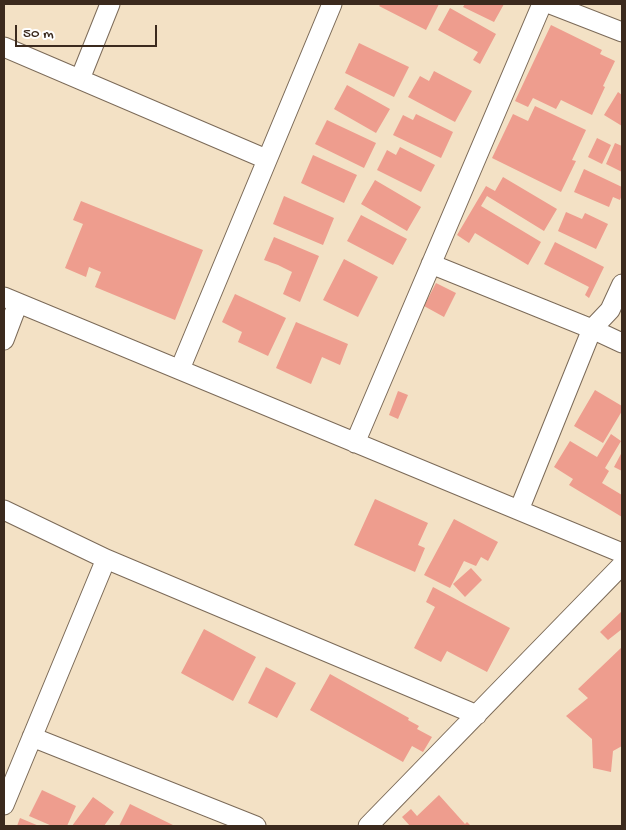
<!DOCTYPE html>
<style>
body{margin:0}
#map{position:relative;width:626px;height:830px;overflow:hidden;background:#f3e1c5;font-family:"Gochi Hand",sans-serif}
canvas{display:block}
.frame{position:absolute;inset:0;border:5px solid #3b2a1e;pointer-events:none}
.scale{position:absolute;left:15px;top:25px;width:142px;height:22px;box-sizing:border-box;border:2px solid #3b2a1e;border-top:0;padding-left:6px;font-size:15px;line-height:18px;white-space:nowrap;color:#3b2a1e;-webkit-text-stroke:4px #fff;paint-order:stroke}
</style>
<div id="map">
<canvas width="626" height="830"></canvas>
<div class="frame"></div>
<div class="scale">50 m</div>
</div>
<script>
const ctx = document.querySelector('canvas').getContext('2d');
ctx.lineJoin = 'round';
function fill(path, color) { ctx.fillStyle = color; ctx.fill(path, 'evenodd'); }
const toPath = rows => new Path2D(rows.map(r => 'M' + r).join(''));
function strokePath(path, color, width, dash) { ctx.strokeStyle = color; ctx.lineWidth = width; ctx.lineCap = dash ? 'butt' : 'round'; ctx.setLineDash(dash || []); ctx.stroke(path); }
const building = toPath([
 [381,4,439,4,426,30,379,6],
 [465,4,504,4,494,22,463,7],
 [450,8,496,34,480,64,473,60,478,52,438,30],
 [551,25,602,50,600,54,615,61,603,86,605,87,592,115,561,100,556,109,533,98,528,107,515,101],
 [359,43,409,67,394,97,345,73],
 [434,71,472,91,455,122,408,97,420,76,429,81],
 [347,85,390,109,376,133,334,109],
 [618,92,622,95,622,126,604,115],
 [535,106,586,130,572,160,576,161,561,192,492,158,513,114,528,121],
 [416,114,453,132,441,158,393,135,403,115,413,120],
 [327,120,376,143,364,168,315,144],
 [597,138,611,145,602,164,588,157],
 [615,143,622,146,622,172,606,164],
 [400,147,435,165,421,192,377,170,387,150,396,155],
 [313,155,357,175,344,203,301,183],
 [584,169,622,187,622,195,620,200,613,197,609,207,574,192],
 [503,177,557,209,544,231,487,196,481,206,541,242,528,265,475,233,469,243,457,235,486,186,495,191],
 [375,180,421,207,407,231,361,204],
 [284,196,334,218,323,245,273,224],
 [81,201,203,250,175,320,95,287,101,272,89,267,86,277,65,268,83,224,73,220],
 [566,212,582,219,585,213,608,224,596,249,558,231],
 [361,215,407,239,393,265,347,241],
 [274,237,319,256,300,302,283,294,292,272,278,265,264,260],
 [555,242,604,267,589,298,585,295,589,287,544,264],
 [344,259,378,277,358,317,323,300],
 [436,283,456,293,444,317,424,306],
 [235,294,286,318,268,356,238,342,242,332,222,322],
 [296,322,348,344,340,365,322,357,311,384,276,368],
 [595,390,622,406,622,411,603,443,574,426],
 [398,391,408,395,398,419,389,415],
 [611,434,621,441,605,468,609,471,602,483,622,495,622,517,569,485,573,479,554,467,570,441,597,457],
 [622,452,622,471,614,467],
 [375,499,428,523,418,545,425,548,415,572,354,545],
 [454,519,498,542,488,561,481,557,476,566,464,561,450,588,424,575],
 [471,568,482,580,465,597,453,584],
 [433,587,510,628,487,672,447,651,441,662,414,648,435,607,426,602],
 [622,611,622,629,608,640,600,632],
 [204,629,256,657,233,701,181,673],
 [622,647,622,746,613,751,611,772,593,768,592,739,566,716,588,698,578,689],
 [266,667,296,683,277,718,248,703],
 [330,674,409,718,408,720,419,726,417,729,432,737,423,752,412,746,403,762,310,710],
 [42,790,76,806,67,826,52,826,29,816],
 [439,795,465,824,467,822,471,826,410,826,402,817,411,809,417,816],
 [93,797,114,812,104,826,72,826],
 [130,804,175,826,119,826],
 [20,818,39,826,17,826]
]);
const street = toPath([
 [550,4,622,32],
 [4,47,266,159],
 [80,79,110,4],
 [431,264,592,329,610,310,622,284],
 [4,297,622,553],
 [4,340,18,303],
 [180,369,332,4],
 [355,443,542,4],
 [4,510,106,559],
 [519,510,592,329,622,343],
 [32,737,256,826],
 [4,805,106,559,477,715],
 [368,826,622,565]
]);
fill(building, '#ee9d8e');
strokePath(street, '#7b6a58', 21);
strokePath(street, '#fff', 19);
</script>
